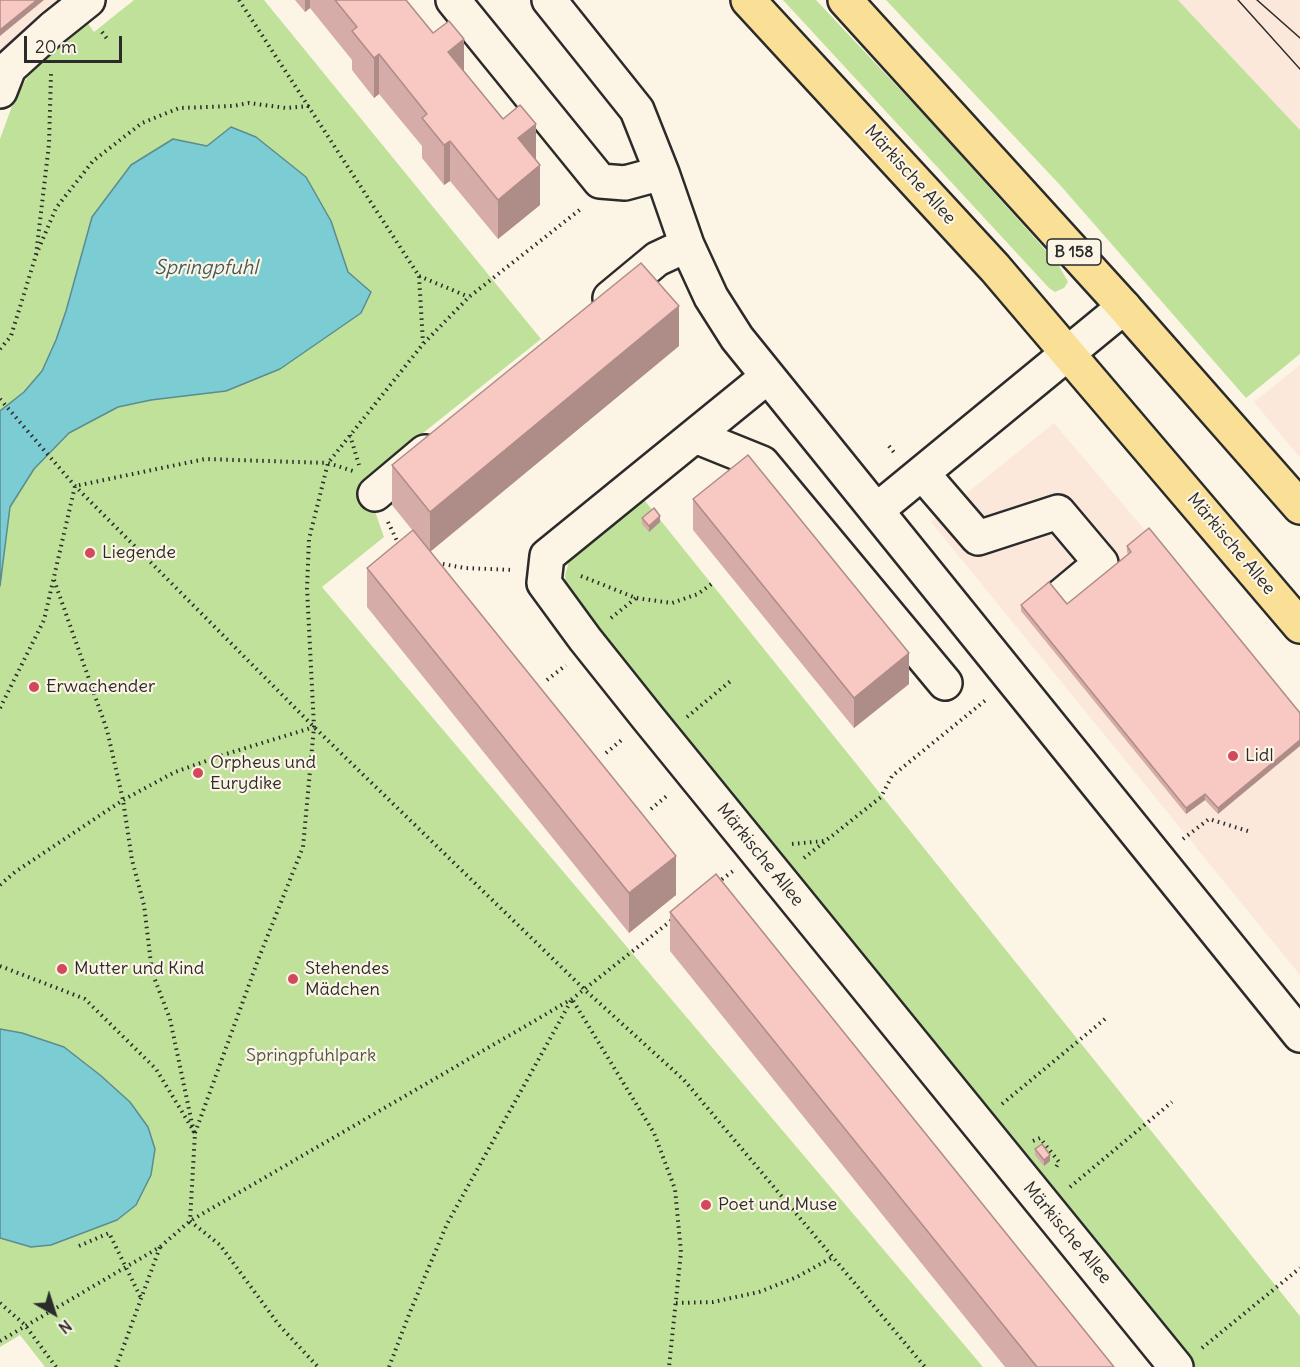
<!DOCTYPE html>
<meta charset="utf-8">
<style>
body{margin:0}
#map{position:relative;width:1300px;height:1367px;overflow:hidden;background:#fcf5e5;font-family:Delius,sans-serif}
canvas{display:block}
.north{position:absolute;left:24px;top:1283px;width:60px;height:60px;-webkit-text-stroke:4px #fcf5e5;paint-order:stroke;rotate:141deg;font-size:16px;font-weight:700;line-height:24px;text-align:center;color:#2b2b2b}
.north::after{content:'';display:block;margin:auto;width:21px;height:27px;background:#2b2b2b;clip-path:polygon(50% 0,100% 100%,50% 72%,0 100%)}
.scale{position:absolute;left:24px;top:36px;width:98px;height:27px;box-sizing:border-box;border:3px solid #2b2b2b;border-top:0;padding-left:8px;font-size:18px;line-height:21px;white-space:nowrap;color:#2b2b2b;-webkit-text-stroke:4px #fcf5e5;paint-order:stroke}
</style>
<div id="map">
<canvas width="1300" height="1367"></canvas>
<div class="north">N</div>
<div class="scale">20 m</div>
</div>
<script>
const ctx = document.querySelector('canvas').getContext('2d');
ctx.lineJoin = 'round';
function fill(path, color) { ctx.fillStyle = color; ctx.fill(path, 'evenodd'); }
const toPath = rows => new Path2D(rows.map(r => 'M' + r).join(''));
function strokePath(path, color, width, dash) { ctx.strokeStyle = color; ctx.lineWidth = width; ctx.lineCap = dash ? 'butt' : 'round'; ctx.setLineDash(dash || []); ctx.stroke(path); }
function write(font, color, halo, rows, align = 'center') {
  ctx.font = font + ' Delius,sans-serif'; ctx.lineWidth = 4.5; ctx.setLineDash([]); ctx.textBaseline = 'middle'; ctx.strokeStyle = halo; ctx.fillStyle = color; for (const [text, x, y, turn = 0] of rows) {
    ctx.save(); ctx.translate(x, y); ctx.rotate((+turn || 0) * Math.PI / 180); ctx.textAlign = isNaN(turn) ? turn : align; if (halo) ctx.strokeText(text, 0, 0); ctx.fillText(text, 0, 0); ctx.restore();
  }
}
const built = toPath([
 [0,0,63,0,0,52],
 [1178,0,1300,0,1300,130,1186,8],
 [1300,365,1300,458,1254,402],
 [1054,423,1300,713,1300,975,931,522]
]);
const green = toPath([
 [134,0,264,0,541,339,364,480,384,537,322,587,983,1367,45,1367,20,1335,0,1347,0,139,15,98,27,78,44,58,87,22,94,32],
 [783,0,816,0,926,117,1058,264,1068,282,1064,288,1055,292,1049,288],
 [886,0,1178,0,1300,130,1300,354,1246,398,1060,185],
 [641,496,1300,1316,1300,1367,1194,1367,568,593,565,576,570,557]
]);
const water = toPath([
 [231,127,256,137,306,177,331,221,348,272,371,292,361,313,280,369,226,391,151,400,118,407,69,433,34,469,10,507,0,586,0,411,24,392,42,371,56,340,66,311,92,217,131,165,173,139,207,146,231,127],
 [0,1029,22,1033,64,1047,100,1075,130,1102,148,1127,155,1149,151,1175,136,1205,117,1220,51,1245,31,1247,0,1238,0,1029]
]);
const path = toPath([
 [239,0,419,276,423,343],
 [102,32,108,40],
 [36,255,56,208,93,161,142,123,179,108,233,106,249,103,286,108,309,106],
 [419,276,469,297],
 [0,349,11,336,36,255,49,144,51,74],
 [0,399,75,486,314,727,585,990,684,1080,925,1367],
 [350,435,359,465],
 [889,446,896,455],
 [388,522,399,545],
 [437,563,465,568,513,570],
 [581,576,636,598,672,603,698,594,714,582],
 [54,580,107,730,123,800,132,860,144,905,152,972,170,1019,194,1133],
 [611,618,636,598],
 [547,680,566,665],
 [0,708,44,620,75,486,205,459,328,463,353,471],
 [687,717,733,679],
 [606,753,624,738],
 [651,809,669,794],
 [1183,839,1209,819,1251,832],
 [792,844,824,841],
 [804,858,881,797,892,776,987,699],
 [717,883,733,871],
 [0,885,15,872,123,800,175,772,223,755,314,727],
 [0,966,85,999,156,1069,195,1133,190,1221,220,1245,279,1325,318,1367],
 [1002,1104,1105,1019],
 [195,1133,258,960,303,847,314,727,307,588,309,539,328,463,423,344,469,297,582,208],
 [1033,1141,1040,1138,1059,1162,1055,1169],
 [1070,1187,1172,1102],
 [79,1246,109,1233,141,1298],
 [0,1303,25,1325,56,1367],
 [676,1303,713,1302,759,1292,797,1277,833,1257],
 [0,1341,160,1247,190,1221,572,999,672,920],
 [1202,1348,1300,1268],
 [116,1367,160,1247],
 [389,1367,410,1312,447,1224,572,999,654,1133,675,1189,681,1252,669,1367]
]);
const minor = toPath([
 [453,0,600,181,625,183,662,173],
 [549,0,637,110,662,173,687,245,711,297,737,338,1300,1035],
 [0,91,9,68,53,28,88,0],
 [610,298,657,259,687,245],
 [767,377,547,556,544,583,585,639,648,718,1176,1367],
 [695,436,762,463,945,683],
 [922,473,978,538,1058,512,1101,563,1059,598],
 [375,494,425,452],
 [877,510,1124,307]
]);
const major = toPath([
 [748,0,995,268,1300,626],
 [845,0,1124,307,1300,507]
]);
const tram = toPath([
 [1238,0,1300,69],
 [1257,0,1300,38]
]);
const wall = toPath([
 [295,0,406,0,536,159,540,205,498,239,450,181,444,185,422,158,422,146,379,94,374,98,352,70,352,60,310,8,305,12],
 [679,346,430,551,676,895,629,933,367,607,367,568,413,531,392,505,392,465],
 [693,499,909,684,854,728,693,530],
 [642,518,660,522,649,532,642,524],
 [1127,546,1300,713,1218,814,1205,800,1186,814,1021,611,1021,605,1067,604,1128,554,1127,552],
 [670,912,1114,1367,1005,1367,670,951],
 [1035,1149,1050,1161,1044,1166,1035,1155]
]);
const shadedWall = toPath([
 [37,0,44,0,0,36,0,30],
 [305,0,310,0,310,8,305,12],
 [464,39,464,79,448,52],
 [379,54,379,94,374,98,374,58],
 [536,124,536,163,518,138],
 [450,141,450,181,444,185,444,145],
 [540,165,540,205,498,239,498,200],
 [679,306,679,346,430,552,430,512],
 [660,516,660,522,649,532,649,526],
 [909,653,909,684,854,728,854,698],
 [1300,740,1300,746,1218,814,1218,808],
 [1205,794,1205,800,1186,814,1186,808],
 [676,856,676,895,629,933,629,893],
 [1050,1155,1050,1161,1044,1166,1044,1160]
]);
const building = toPath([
 [0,0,37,0,0,30,0,0],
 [335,0,406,0,433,33,449,21,464,39,448,52,503,119,520,105,536,124,518,138,540,165,498,200,450,141,444,145,422,118,427,114,379,54,374,58,352,31,357,27,335,0],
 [641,263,679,306,430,512,392,465,641,263],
 [748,455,909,653,854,698,693,499,748,455],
 [654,508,660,516,649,526,642,518,654,508],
 [1149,528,1300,713,1300,740,1218,808,1205,794,1186,808,1021,605,1049,582,1067,604,1131,552,1127,546,1149,528],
 [413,530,676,856,629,893,367,568,413,530],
 [716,874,1114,1367,1037,1367,670,912,716,874],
 [1042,1144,1050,1155,1044,1160,1035,1149,1042,1144]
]);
const markers = [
 [90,553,6,"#d1495b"],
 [34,687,6,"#d1495b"],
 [1233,756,6,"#d1495b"],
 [198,773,6,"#d1495b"],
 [62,969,6,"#d1495b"],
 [293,979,6,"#d1495b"],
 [706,1205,6,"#d1495b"]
];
const shields = [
 [1074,252,54]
];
const shieldNames = [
 ["B 158",1074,252]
];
const streetNames = [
 ["Märkische Allee",910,175,48],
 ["Märkische Allee",1231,544,50],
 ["Märkische Allee",760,855,51],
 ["Märkische Allee",1067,1233,50]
];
const poiNames = [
 ["Liegende",102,553],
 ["Erwachender",46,687],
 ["Lidl",1245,756],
 ["Orpheus und",210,763],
 ["Eurydike",210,784],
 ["Mutter und Kind",74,969],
 ["Stehendes",305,969],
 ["Mädchen",305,990],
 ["Poet und Muse",718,1205]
];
const parkNames = [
 ["Springpfuhlpark",311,1056]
];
const waterNames = [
 ["Springpfuhl",206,268]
];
fill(built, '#fbe8db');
fill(green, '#c0e19a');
fill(water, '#7bccd3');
strokePath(water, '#5b8c90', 1.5);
strokePath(minor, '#2b2b2b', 38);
strokePath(major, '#2b2b2b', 38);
strokePath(path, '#2b2b2b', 4, [1.5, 4.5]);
strokePath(minor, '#fcf5e5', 33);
strokePath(major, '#fadf96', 33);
strokePath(tram, '#2b2b2b', 1.5);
fill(wall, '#d5aca8');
fill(shadedWall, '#ae8c88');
fill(building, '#f8c8c3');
strokePath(building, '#ae8c88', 1.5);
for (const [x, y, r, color] of markers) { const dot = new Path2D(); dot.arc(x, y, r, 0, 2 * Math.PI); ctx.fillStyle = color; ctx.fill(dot); strokePath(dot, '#fcf5e5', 2); }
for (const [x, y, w] of shields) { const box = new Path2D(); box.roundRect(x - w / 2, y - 13, w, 26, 4.5); ctx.fillStyle = '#fcf5e5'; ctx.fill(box); strokePath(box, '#2b2b2b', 1.5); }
write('bold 16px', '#2b2b2b', null, shieldNames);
write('18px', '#2b2b2b', '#fcf5e5', streetNames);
write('18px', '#2b2b2b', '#fcf5e5', poiNames, 'left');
write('18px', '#505847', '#fcf5e5', parkNames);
write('italic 20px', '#435b5d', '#fcf5e5', waterNames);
</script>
